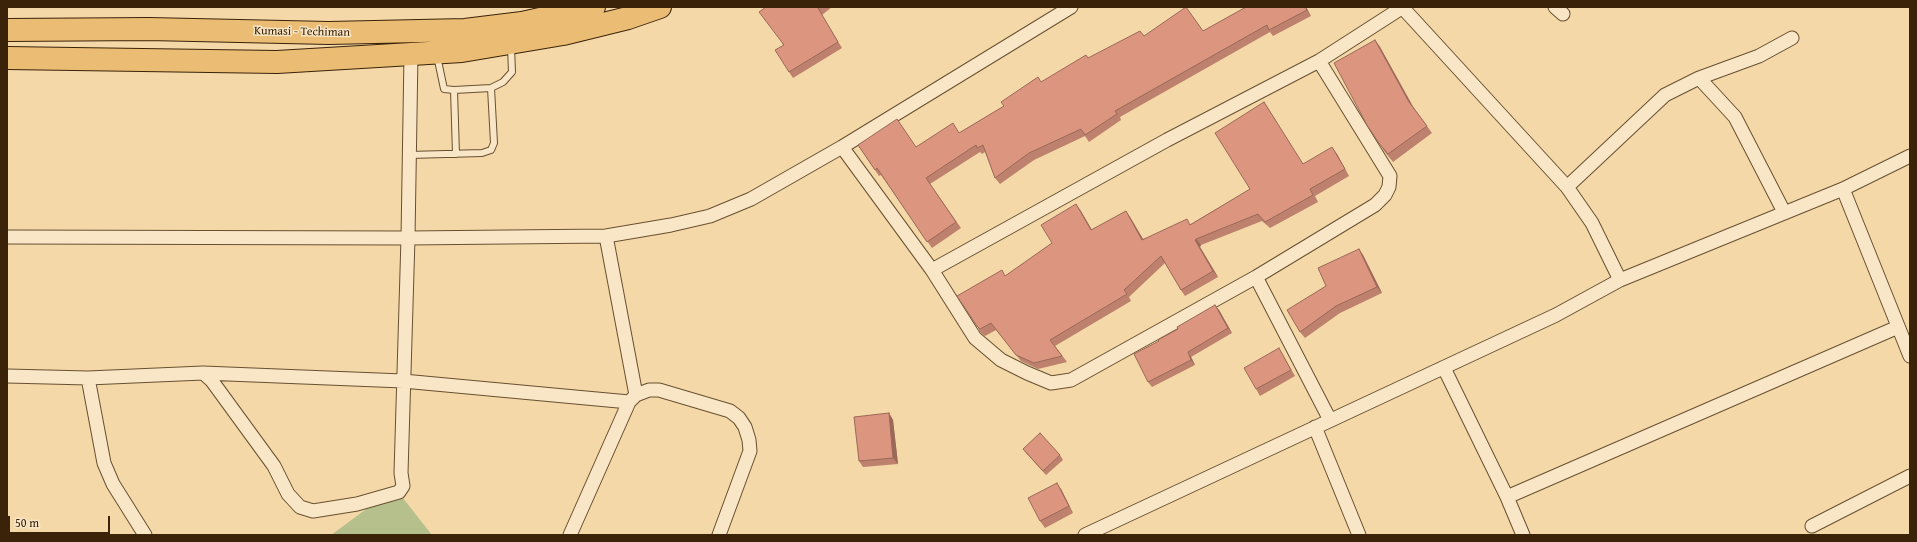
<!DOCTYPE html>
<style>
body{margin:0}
#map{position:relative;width:1917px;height:542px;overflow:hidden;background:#f4d8a8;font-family:"Gentium Book Plus",serif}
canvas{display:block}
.frame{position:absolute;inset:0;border:8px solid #3a2309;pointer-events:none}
.scale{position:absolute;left:8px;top:516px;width:102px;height:18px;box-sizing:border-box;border:2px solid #3a2309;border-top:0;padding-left:5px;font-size:12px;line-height:14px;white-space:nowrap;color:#3a2309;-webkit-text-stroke:3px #f8e6c6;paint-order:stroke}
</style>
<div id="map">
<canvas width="1917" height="542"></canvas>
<div class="frame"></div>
<div class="scale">50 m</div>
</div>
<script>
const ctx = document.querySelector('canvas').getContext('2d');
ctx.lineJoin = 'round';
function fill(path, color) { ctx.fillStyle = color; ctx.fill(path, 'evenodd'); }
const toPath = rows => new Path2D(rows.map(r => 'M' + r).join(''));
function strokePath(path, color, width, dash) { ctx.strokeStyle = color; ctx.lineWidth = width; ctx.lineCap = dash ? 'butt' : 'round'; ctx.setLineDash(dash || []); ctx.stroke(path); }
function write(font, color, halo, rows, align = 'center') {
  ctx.font = font + ' "Gentium Book Plus",serif'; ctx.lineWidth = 3; ctx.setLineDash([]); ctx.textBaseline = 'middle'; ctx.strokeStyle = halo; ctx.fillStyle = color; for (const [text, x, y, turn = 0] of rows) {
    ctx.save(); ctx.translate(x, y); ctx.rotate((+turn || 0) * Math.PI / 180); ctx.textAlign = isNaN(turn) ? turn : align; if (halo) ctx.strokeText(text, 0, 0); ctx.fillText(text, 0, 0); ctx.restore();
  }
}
const green = toPath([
 [395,488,432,535,331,535]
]);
const service = toPath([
 [437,56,444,89,454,90,491,88,503,82,512,72,511,47],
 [454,90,456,154],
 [409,155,482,153,491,150,494,143,491,88]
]);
const minor = toPath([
 [1555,7,1563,14],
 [1699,78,1735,117,1784,212],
 [842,147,932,270,975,338,1001,360,1027,373,1051,383,1071,380,1256,277,1375,205,1385,195,1389,187,1390,176,1319,61],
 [1567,187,1665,95,1699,78,1759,56,1792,38],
 [1843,189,1910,356],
 [606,236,636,395],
 [7,237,408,238,606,236,671,225,710,216,751,199,842,147,1071,7],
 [932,270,1167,140,1319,61,1403,7],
 [1256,277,1330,420],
 [1620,280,1843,189,1910,156],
 [1444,368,1507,497,1523,535],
 [203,373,403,381,629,402],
 [7,376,88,378,203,373,212,381,274,466,288,494,300,507,313,511,357,504,399,492,403,486,401,473,408,238,411,54],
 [88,378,104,463,113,484,145,535],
 [1315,427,1359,535],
 [1507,497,1898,327],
 [1812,526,1910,476],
 [570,535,629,402,636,395,649,390,659,390,730,411,739,418,745,427,749,440,750,451,719,535],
 [1085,535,1556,315,1620,280,1592,223,1567,187,1402,7]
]);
const trunk = toPath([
 [7,30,149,29,329,33,465,30,522,23,594,7],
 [7,58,277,62,462,51,563,34,628,18,660,7]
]);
const wall = toPath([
 [766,7,832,7,822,15,842,48,793,78,789,72,783,45],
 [1246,7,1306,7,1311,16,1273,36,1270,32,1120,117,1121,120,1089,142,1085,136,1034,160,1000,184,995,178,985,152,982,154,980,152,930,184,961,228,932,248,881,175,879,176,858,145,916,147,959,133,1004,106,1041,82,1088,58,1144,36,1203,31],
 [1375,40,1380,47,1414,108,1432,133,1393,162,1384,151,1379,143],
 [1264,102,1303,164,1337,154,1349,176,1315,196,1318,202,1270,228,1262,221,1201,245,1200,247,1218,277,1185,296,1181,290,1165,263,1129,297,1131,301,1055,346,1067,362,1038,369,1021,361,996,330,985,336,981,333,977,326,1006,276,1052,243,1076,204,1092,230,1126,211,1130,217,1143,239,1191,224,1250,189],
 [1359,249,1363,255,1382,293,1340,313,1305,338,1300,332,1326,286],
 [1219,310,1232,333,1191,357,1195,365,1152,387,1148,382],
 [1283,355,1295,376,1260,396,1256,389],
 [889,413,893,420,898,464,863,467,859,461],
 [1023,449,1060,455,1063,460,1046,475,1026,453],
 [1061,489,1073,513,1045,528,1040,521]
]);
const shadedWall = toPath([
 [1305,7,1306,7,1311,16],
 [1375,40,1380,47,1414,109,1409,102],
 [1332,147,1337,154,1349,176,1345,169],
 [1076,204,1081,211,1096,237,1091,230],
 [1126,211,1130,217,1147,246,1142,240],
 [1196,239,1201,245,1200,247,1218,277,1213,271,1195,240],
 [1359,249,1363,255,1382,293,1377,287],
 [1215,305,1219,310,1232,333,1228,328],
 [1188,352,1191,357,1195,365,1191,360],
 [889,413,893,420,898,464,893,458],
 [1057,483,1061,489,1073,513,1069,506]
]);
const building = toPath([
 [766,7,820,7,818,8,838,42,789,72,775,50,784,45,759,12,766,7],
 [1186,7,1203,31,1246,7,1305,7,1307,10,1269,30,1267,25,1115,111,1117,114,1085,135,1081,129,1029,153,995,178,983,145,977,148,976,145,926,178,956,222,927,242,877,168,875,170,858,145,897,119,916,147,953,123,959,133,1004,106,1001,102,1038,77,1041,82,1086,55,1088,58,1140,31,1144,36,1186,7],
 [1375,40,1409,102,1427,126,1388,154,1379,143,1367,125,1334,63,1375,40],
 [1264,102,1303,164,1332,147,1345,169,1310,189,1313,195,1265,222,1258,214,1196,239,1195,240,1213,271,1181,290,1161,256,1124,290,1127,294,1050,340,1062,356,1034,363,1016,355,991,323,980,329,977,326,957,296,1002,270,1005,276,1052,243,1041,225,1076,204,1091,230,1126,211,1142,240,1187,219,1190,225,1250,189,1215,133,1264,102],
 [1359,249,1377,287,1336,306,1300,332,1287,310,1326,286,1318,268,1359,249],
 [1215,305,1228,328,1188,352,1191,360,1148,382,1134,354,1159,341,1158,340,1178,329,1177,327,1215,305],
 [1279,348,1291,370,1256,389,1244,368,1279,348],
 [889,413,893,458,859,461,854,417,889,413],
 [1040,433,1060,455,1043,471,1023,449,1040,433],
 [1057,483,1069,506,1040,521,1028,498,1057,483]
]);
const streetNames = [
 ["Kumasi - Techiman",302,32,1]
];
fill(green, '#b5c08c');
strokePath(service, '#685031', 8);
strokePath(minor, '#685031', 15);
strokePath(trunk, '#3a2309', 24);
strokePath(service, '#f8e6c6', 6);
strokePath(minor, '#f8e6c6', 13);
strokePath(trunk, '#eabc74', 22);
fill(wall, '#bd816d');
fill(shadedWall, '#9a6959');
fill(building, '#dc967f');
strokePath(building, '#9a6959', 1);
write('12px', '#3a2309', '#f8e6c6', streetNames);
</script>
